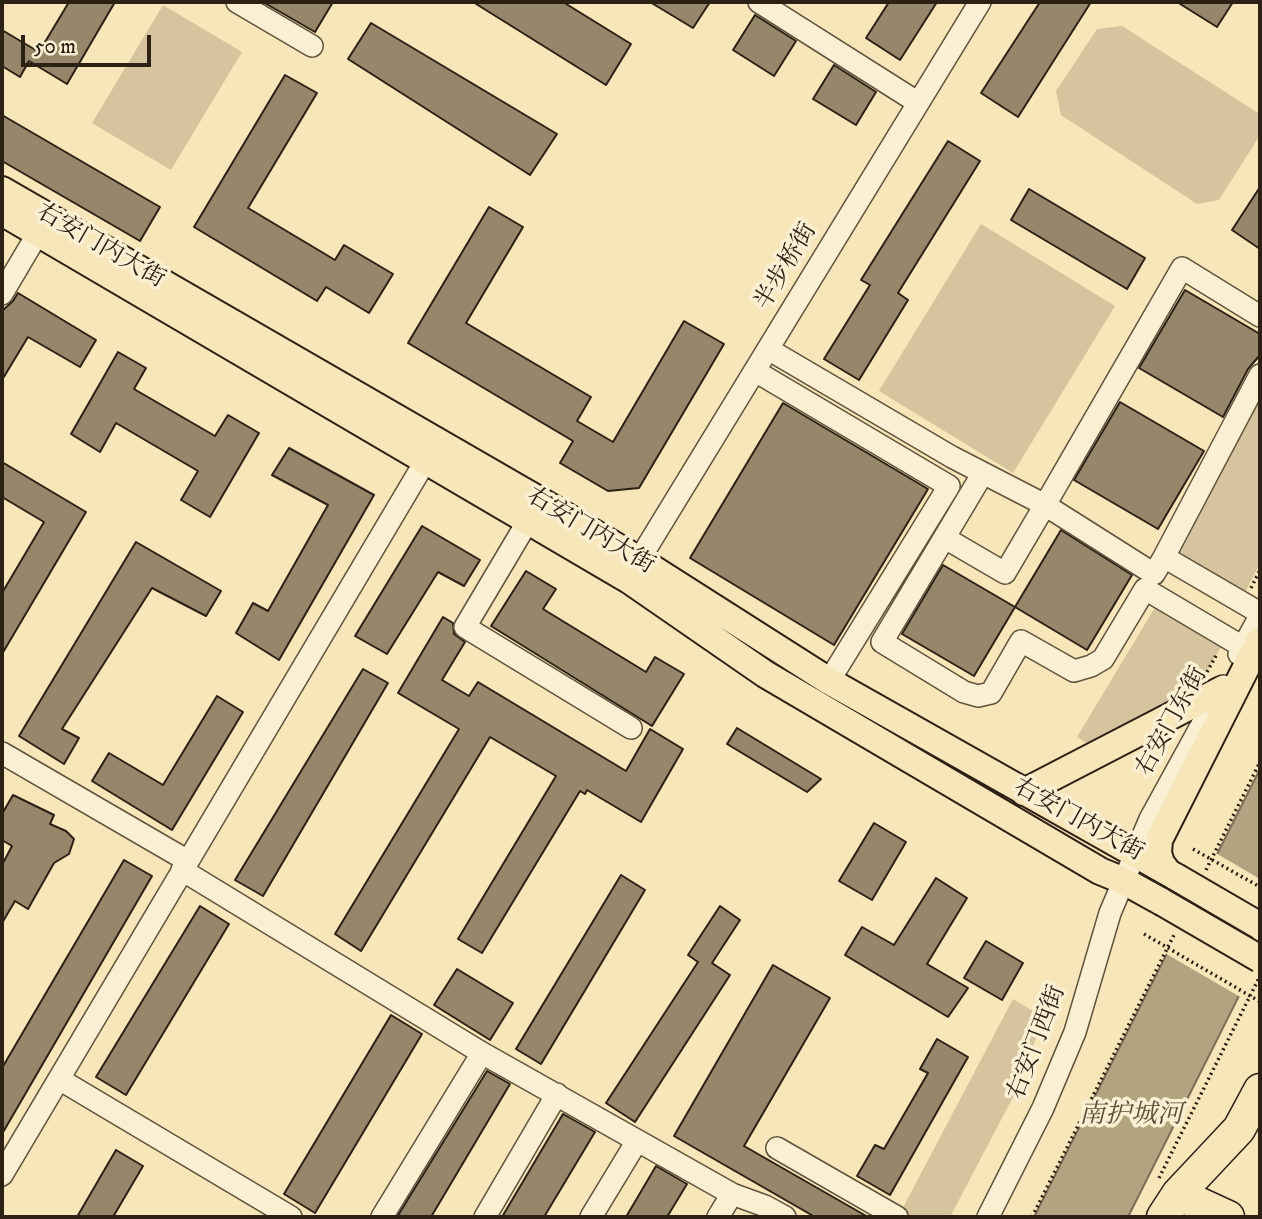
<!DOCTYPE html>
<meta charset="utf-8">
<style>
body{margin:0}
#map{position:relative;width:1262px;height:1219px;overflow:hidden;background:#f7e6b9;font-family:"IM FELL DW Pica",serif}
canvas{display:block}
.frame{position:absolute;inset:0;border:4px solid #2d2014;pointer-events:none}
.scale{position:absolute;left:21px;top:35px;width:130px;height:32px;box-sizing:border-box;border:4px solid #2d2014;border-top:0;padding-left:9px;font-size:21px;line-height:24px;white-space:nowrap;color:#2d2014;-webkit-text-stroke:5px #faefd2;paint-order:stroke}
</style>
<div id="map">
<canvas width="1262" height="1219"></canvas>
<div class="frame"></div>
<div class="scale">50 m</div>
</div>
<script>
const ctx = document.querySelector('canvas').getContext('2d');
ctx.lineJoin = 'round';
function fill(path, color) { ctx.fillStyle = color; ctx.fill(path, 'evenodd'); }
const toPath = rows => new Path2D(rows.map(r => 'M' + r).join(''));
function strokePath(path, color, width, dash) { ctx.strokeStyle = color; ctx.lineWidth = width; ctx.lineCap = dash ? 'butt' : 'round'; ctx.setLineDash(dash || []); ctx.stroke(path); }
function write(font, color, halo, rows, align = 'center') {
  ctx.font = font + ' "IM FELL DW Pica","Noto Serif SC",serif'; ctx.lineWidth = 7; ctx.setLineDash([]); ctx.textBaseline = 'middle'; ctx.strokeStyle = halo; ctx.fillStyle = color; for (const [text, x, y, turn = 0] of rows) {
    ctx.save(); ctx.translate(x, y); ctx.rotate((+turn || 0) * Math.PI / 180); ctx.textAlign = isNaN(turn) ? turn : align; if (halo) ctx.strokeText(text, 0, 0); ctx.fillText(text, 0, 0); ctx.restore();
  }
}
const green = toPath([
 [163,5,242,52,171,170,92,123],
 [1122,26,1258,113,1260,135,1219,200,1197,204,1061,115,1056,91,1097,29],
 [981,224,1115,306,1013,473,879,391],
 [1260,394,1260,563,1246,591,1177,552],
 [1157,604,1223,644,1187,704,1098,750,1077,737],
 [1013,999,1043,1017,1022,1080,950,1217,898,1217]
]);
const water = toPath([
 [1260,769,1260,954,1128,1217,1034,1217,1260,769]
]);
const pier = toPath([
 [1214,852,1260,879,1260,961,1242,998,1163,952]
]);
const building = toPath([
 [69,2,115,2,67,84,29,61,20,77,2,66,2,30,39,52,69,2],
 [263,2,333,2,315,32,263,2],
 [473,2,563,2,631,44,606,85,473,2],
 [650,2,710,2,693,28,650,2],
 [889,2,937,2,900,60,866,38,889,2],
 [1040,2,1091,2,1018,117,981,93,1040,2],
 [1177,2,1233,2,1217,27,1177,2],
 [755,15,796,41,774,76,733,50,755,15],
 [371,23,557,134,530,175,348,59,371,23],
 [834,65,876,92,856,125,813,99,834,65],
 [285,75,317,93,248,208,335,260,344,245,393,274,369,313,326,287,317,301,194,227,285,75],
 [2,115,160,207,140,241,2,161,2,115],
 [948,141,980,161,898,293,908,300,859,380,824,359,870,285,861,280,948,141],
 [1260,187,1260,249,1232,230,1260,187],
 [1029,189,1145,258,1127,289,1011,220,1029,189],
 [489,207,523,227,466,323,591,397,577,421,613,442,684,321,724,344,639,488,608,491,560,463,573,441,408,343,489,207],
 [1185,290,1260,334,1260,355,1248,369,1223,417,1139,368,1185,290],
 [18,293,96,340,80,367,28,337,2,380,2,311,13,301,18,293],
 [118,352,146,368,134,389,215,436,228,415,259,433,210,517,181,500,198,471,116,423,100,452,71,434,118,352],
 [1120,402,1204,451,1158,529,1074,480,1120,402],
 [783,403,928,489,834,645,690,558,783,403],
 [289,448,374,495,279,660,236,633,253,603,268,611,328,505,272,475,289,448],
 [2,462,86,512,2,654,2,593,44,522,2,497,2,462],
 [422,526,480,560,464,586,438,572,387,654,355,636,422,526],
 [1061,530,1132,575,1087,650,1015,607,1061,530],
 [136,542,221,591,206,616,152,588,62,729,79,738,64,764,19,736,136,542],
 [943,565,1015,607,974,676,902,634,943,565],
 [526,571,556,589,543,609,646,672,655,657,684,674,652,726,491,626,526,571],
 [443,617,453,623,454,634,465,642,442,680,469,696,478,682,626,771,650,729,683,749,641,822,587,790,585,794,580,791,482,953,458,939,556,776,490,737,361,951,335,934,459,729,398,693,443,617],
 [363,669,388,683,263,896,235,880,363,669],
 [217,696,243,712,172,830,92,781,109,753,163,785,217,696],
 [737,728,821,779,807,792,727,744,737,728],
 [13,795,54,815,50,824,66,831,74,839,69,854,54,863,28,909,15,901,2,923,2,865,12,846,2,840,2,814,13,795],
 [874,823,906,842,872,900,839,881,874,823],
 [124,860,152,876,2,1134,2,1068,124,860],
 [621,875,645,890,541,1064,516,1049,621,875],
 [936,878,967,898,927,964,968,988,948,1017,845,955,862,927,894,945,936,878],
 [200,906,229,924,126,1095,96,1077,200,906],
 [720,906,740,920,712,963,730,975,635,1122,606,1103,698,962,688,955,720,906],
 [986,941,1023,963,1002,1000,964,978,986,941],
 [773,965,830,998,744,1146,868,1217,815,1217,674,1136,773,965],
 [457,969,513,1003,490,1040,434,1005,457,969],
 [391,1015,422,1034,315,1213,284,1194,391,1015],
 [937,1039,968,1057,890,1195,857,1176,875,1145,884,1149,928,1073,920,1069,937,1039],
 [487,1071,510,1084,431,1217,397,1217,487,1071],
 [563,1114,595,1132,544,1217,502,1217,563,1114],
 [116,1150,143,1166,113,1217,77,1217,116,1150],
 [656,1166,687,1184,667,1217,626,1217,656,1166]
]);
const path = toPath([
 [1251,588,1260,570],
 [1207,672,1217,654],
 [1206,870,1260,762],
 [1259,1001,1260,1001],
 [1159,1178,1259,978],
 [1032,1217,1175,933]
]);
const minor = toPath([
 [237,2,312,46],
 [759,2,917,102],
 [2,294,38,233],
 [768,349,952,457,1045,505,1182,268,1260,316],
 [755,371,949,486,829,681],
 [1260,375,1164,557,1260,613],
 [983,473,882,642,964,692,978,696,991,693,1021,641,1074,671,1091,666,1103,659,1145,589,1243,647],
 [528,521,465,627,631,728],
 [945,538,1005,573,1045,505,1154,574,1164,557],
 [639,560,980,2],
 [1239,654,1260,616],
 [2,753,188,861],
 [182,870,482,1053,732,1194,765,1206,785,1217],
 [59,1079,291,1217],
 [777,1148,897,1217],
 [2,1175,426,460],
 [382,1217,482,1053],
 [485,1217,557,1094],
 [591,1217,637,1141],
 [718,1217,732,1194],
 [988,1217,1043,1108,1075,1032,1110,913,1150,819,1223,686]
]);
const major = toPath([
 [2,190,544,503,639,560,829,681,1176,877],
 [2,212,629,580,765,674,1100,871,1124,881,1162,902],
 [1024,792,1221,690],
 [1167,871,1161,863,1158,853,1159,840,1260,640]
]);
const highway = toPath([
 [1178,1194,1228,1217],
 [1163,1217,1178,1194,1239,1129,1260,1090]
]);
const pathBridge = toPath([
 [1193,849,1260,887],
 [1144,934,1259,1001]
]);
const majorBridge = toPath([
 [1176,877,1260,926],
 [1162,902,1260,959]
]);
const streetNames = [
 ["右安门内大街",100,247,30],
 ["半步桥街",787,267,-59],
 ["右安门内大街",590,532,31],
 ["右安门东街",1173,722,-61],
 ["右安门内大街",1078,821,29],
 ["右安门西街",1038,1043,-69]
];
const waterNames = [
 ["南护城河",1131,1117]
];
fill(green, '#d5c49d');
fill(water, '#b2a381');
strokePath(water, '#7d6f55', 2);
fill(pier, '#f7e6b9');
fill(building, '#96876a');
strokePath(building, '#2d2014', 2);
strokePath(minor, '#60523d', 24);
strokePath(major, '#2d2014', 30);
strokePath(highway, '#2d2014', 35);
strokePath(path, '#2d2014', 3.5, [2, 3.5]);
strokePath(minor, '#faefd2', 21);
strokePath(major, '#f7e6b9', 26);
strokePath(highway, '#f7e6b9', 32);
strokePath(majorBridge, '#2d2014', 30, []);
strokePath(pathBridge, '#2d2014', 3.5, [2, 3.5]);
strokePath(majorBridge, '#f7e6b9', 26);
write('24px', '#2d2014', '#faefd2', streetNames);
write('italic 26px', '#5c4e3a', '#faefd2', waterNames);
</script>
